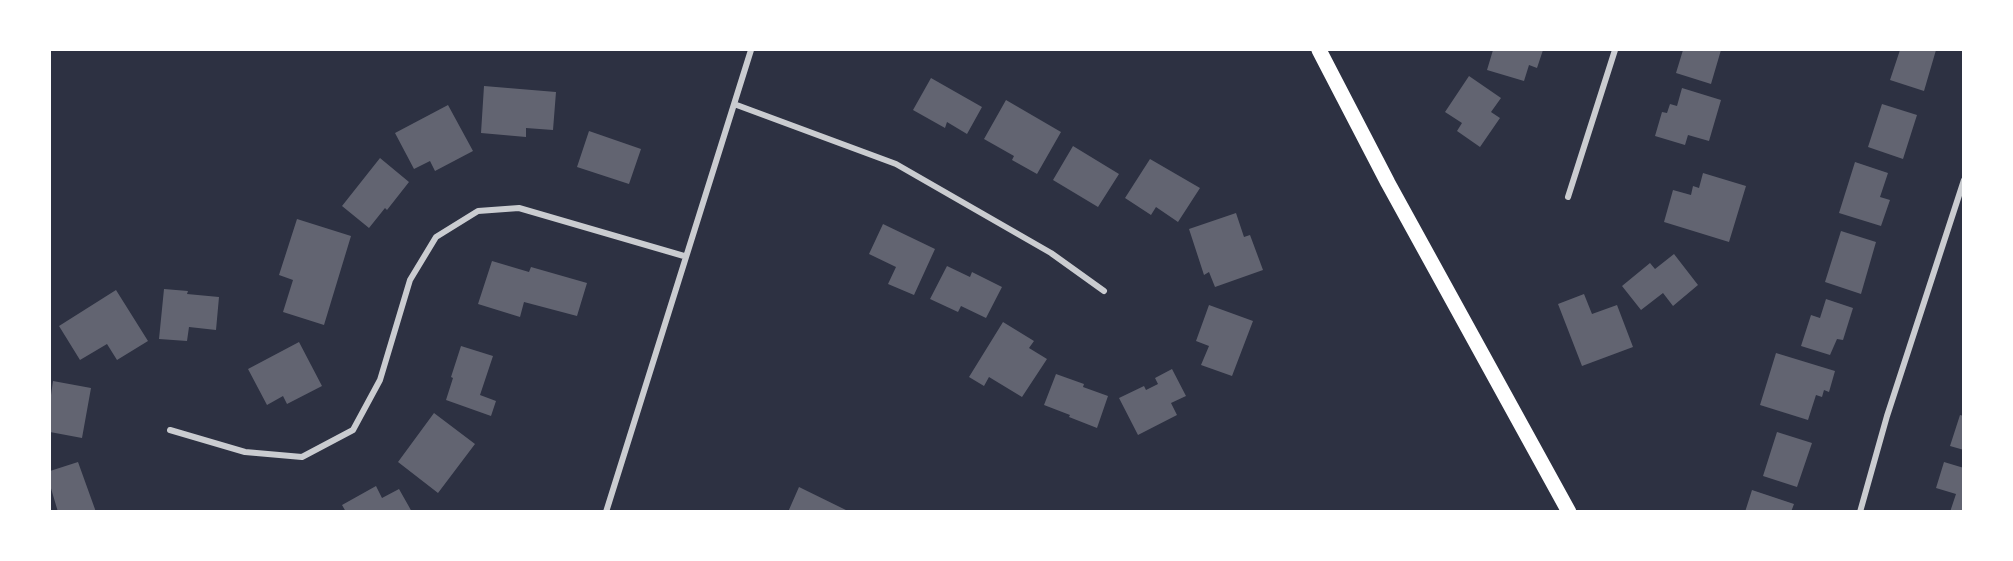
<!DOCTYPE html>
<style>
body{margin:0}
#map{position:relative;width:2013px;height:561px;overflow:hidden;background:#2d3142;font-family:"Roboto Condensed",sans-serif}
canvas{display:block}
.frame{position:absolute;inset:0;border:51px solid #fff;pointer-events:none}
</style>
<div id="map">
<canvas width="2013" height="561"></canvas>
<div class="frame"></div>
</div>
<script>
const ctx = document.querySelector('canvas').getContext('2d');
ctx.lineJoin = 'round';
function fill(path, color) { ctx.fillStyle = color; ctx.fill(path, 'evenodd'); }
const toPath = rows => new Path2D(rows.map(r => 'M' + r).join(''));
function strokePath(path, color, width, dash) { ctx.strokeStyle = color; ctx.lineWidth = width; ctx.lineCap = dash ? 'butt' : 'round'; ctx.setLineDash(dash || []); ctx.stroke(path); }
const building = toPath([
 [1493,50,1543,50,1537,68,1529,65,1524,81,1487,70],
 [1683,50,1721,50,1711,84,1676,73],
 [1900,50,1936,50,1924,91,1890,80],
 [1469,76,1501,98,1491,112,1500,118,1480,147,1457,131,1462,123,1445,112],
 [931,78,982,107,967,134,947,122,945,128,913,110],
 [484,86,556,92,553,130,526,128,526,137,481,133],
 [1682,88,1721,100,1709,141,1688,135,1685,145,1655,136,1662,112,1667,113,1670,104,1677,106],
 [1006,100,1061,132,1037,174,1012,160,1014,156,984,139],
 [1882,104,1917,115,1903,159,1868,147],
 [448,105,473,151,435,171,430,161,414,169,395,133],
 [589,131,641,149,629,184,577,167],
 [1073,146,1119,174,1098,207,1053,180],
 [380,158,409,182,387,210,385,208,369,228,342,206],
 [1150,159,1200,188,1178,222,1156,207,1151,215,1125,198],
 [1855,162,1888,173,1880,197,1890,200,1881,226,1839,213],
 [1703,173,1746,186,1729,242,1664,222,1673,190,1691,195,1693,186,1699,188],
 [1236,213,1244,237,1250,235,1263,270,1215,287,1209,272,1204,275,1189,229],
 [297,219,351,236,324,325,283,312,293,280,279,275],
 [883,224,935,249,914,295,888,284,896,267,869,254],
 [1841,231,1876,242,1861,294,1825,282],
 [1674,254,1698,285,1673,306,1663,293,1641,310,1622,286,1650,263,1655,269],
 [492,261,529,272,531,267,587,283,577,316,524,302,520,317,478,304],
 [947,266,970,277,972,272,1002,287,986,318,961,306,958,312,930,299],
 [164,289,188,291,187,294,219,297,216,330,189,327,187,341,159,339],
 [116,290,148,341,117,360,107,344,80,360,59,326],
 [1584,294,1592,314,1617,305,1633,347,1582,366,1558,304],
 [1826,299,1853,308,1843,340,1837,339,1830,355,1801,346,1811,315,1820,318],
 [1209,305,1253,321,1232,376,1201,365,1209,346,1196,341],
 [1003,322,1034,341,1029,348,1047,359,1022,397,989,377,984,386,969,377],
 [299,342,322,386,287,404,283,396,267,405,248,369],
 [461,346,493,356,480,395,496,401,491,416,446,400,453,378,451,377],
 [1776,353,1835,371,1829,392,1824,390,1822,397,1816,395,1808,420,1760,405],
 [1172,369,1186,396,1171,403,1177,415,1138,435,1119,398,1144,386,1146,390,1158,384,1155,378],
 [1056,374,1084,384,1083,387,1108,396,1097,428,1069,417,1070,415,1044,405],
 [53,381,91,388,82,438,50,432,50,402],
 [434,413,475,444,438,493,398,462],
 [1960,415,1964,416,1964,450,1950,446],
 [1777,432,1812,443,1797,487,1763,476],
 [78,462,96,512,58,512,50,485,50,471],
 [1944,462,1964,468,1964,512,1950,512,1956,494,1936,488],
 [376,486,382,498,399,489,412,512,346,512,342,505],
 [799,487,850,512,788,512],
 [1752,490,1794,504,1791,512,1745,512]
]);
const minor = toPath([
 [734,104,896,164,1051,253,1104,291],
 [1568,197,1615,50],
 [170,430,245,452,302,457,353,430,380,380,410,280,436,237,478,211,519,208,684,256],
 [606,512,751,50],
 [1860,512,1887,416,1964,180]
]);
const primary = toPath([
 [1319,50,1388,183,1569,512]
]);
fill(building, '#626471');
strokePath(minor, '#caccd0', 6);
strokePath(primary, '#fff', 15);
</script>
